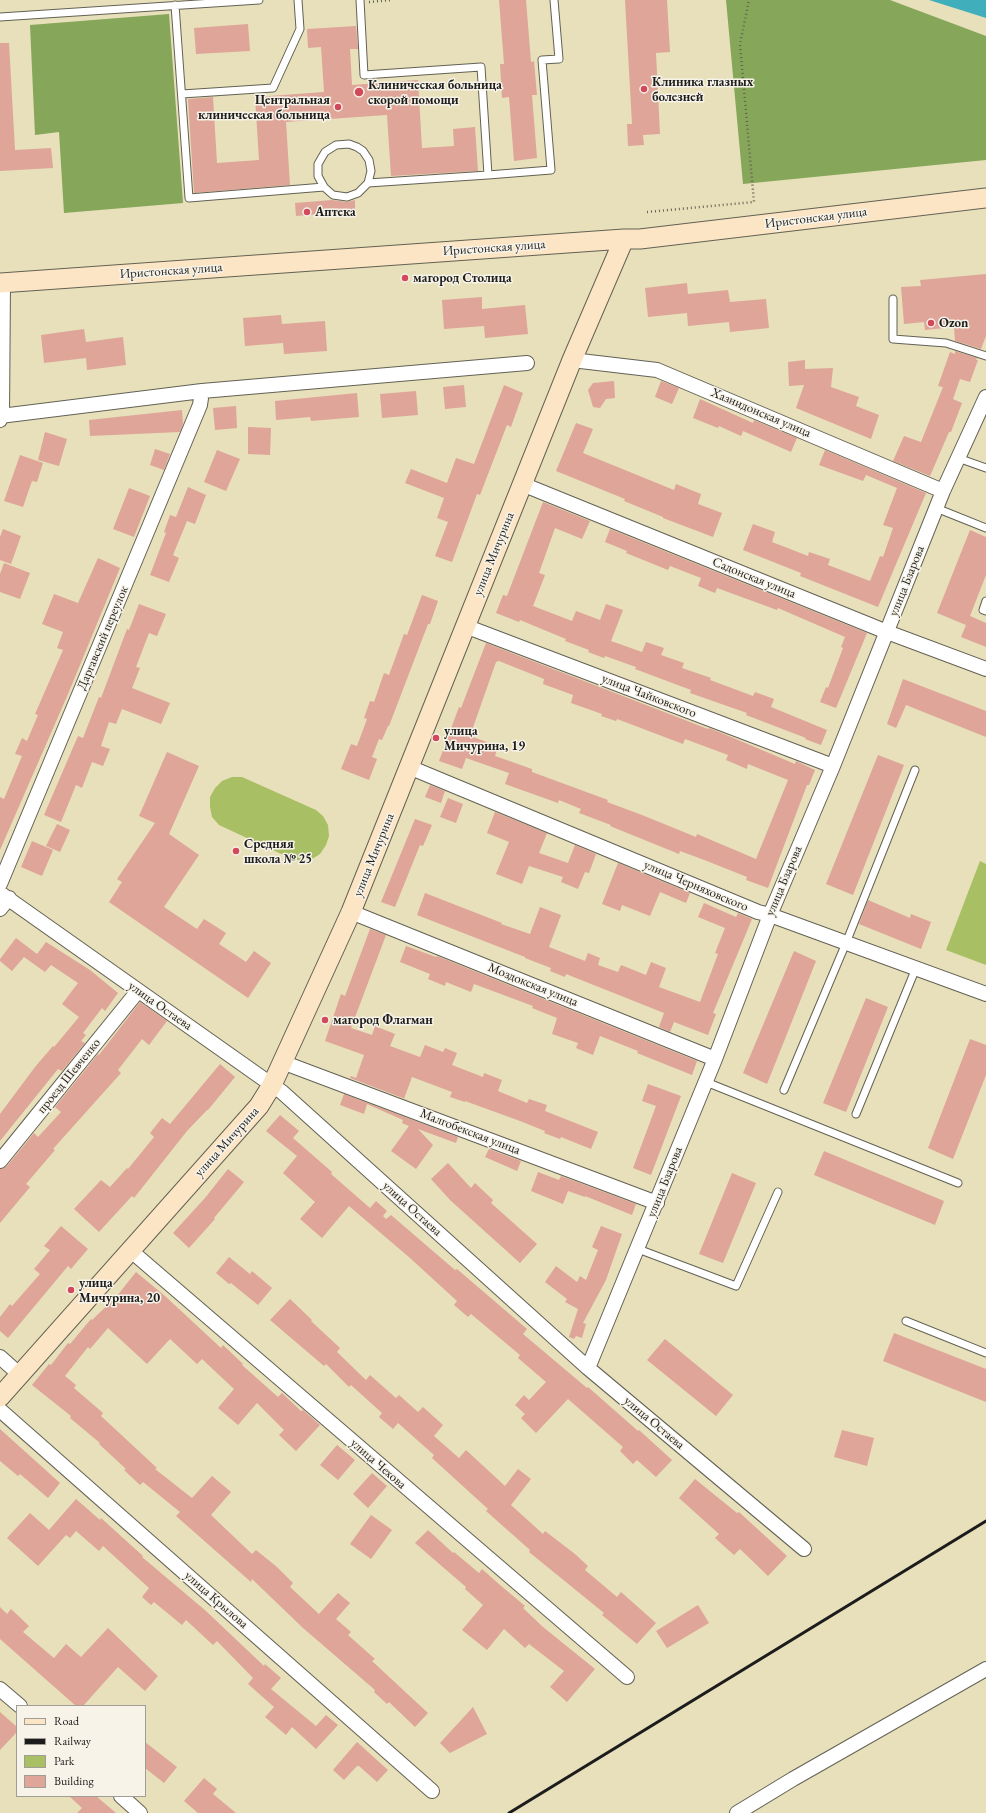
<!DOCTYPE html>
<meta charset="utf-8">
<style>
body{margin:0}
#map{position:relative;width:986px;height:1813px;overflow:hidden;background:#e7e0bb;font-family:"EB Garamond",serif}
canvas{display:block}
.legend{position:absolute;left:16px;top:1705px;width:130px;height:92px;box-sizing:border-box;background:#f7f3e8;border:1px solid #9f9d96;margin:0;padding:5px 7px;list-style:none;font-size:12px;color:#1c1c1c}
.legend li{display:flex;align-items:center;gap:8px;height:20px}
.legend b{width:20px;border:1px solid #9f9d96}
</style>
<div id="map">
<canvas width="986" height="1813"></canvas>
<ul class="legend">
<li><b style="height:5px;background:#fce5c4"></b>Road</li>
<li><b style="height:5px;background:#1c1c1c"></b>Railway</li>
<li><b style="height:11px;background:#a8bf64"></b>Park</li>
<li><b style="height:11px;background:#dea598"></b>Building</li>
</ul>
</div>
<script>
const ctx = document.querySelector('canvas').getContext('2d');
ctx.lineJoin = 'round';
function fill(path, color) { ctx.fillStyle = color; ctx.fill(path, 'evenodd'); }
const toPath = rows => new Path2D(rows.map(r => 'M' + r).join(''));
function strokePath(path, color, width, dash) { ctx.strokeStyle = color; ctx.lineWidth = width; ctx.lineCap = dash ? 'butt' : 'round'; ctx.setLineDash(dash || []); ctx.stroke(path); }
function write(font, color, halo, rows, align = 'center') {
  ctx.font = font + ' "EB Garamond",serif'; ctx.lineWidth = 3; ctx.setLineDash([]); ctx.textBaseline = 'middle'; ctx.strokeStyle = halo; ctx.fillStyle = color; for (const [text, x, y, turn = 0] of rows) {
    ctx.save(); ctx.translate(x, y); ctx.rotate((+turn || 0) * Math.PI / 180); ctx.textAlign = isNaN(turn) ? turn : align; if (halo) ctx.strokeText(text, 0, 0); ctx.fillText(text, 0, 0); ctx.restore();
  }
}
const green = toPath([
 [232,777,242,777,316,810,323,816,328,825,329,836,326,845,320,854,312,859,302,861,292,859,219,825,212,817,210,807,210,797,215,788,222,781],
 [980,861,986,864,986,965,946,950]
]);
const forest = toPath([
 [726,0,890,0,986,36,986,160,743,184],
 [169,14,183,203,64,213,59,132,35,135,30,25]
]);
const water = toPath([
 [929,0,986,0,986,18]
]);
const building = toPath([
 [499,0,526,0,531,62,534,61,537,95,532,95,537,158,514,161,509,97,502,98,500,64,504,64],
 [625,0,667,0,670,52,656,53,660,134,643,135,644,145,628,146,627,124,632,124],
 [248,24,250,51,196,54,194,28],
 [356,26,358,49,350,49,352,85,418,80,422,148,454,146,453,129,475,127,478,171,391,176,387,115,286,122,290,185,194,193,188,99,213,97,217,163,259,160,255,97,324,92,321,47,308,48,307,29],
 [0,43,9,43,15,150,51,148,53,168,0,171],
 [332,200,347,202,355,200,355,211,296,216,295,203],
 [986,274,986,336,981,349,955,341,954,327,925,330,924,322,904,324,901,287,921,286,920,280],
 [687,283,688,294,728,290,730,302,766,299,769,328,730,332,729,322,688,326,687,313,648,317,645,288],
 [482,297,482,309,525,305,528,334,485,338,484,326,444,329,442,300],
 [281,315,282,324,325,321,327,351,284,354,283,343,245,346,243,318],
 [84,329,86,342,123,337,126,365,87,370,86,358,44,363,41,335],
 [955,351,977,358,976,360,978,360,970,382,960,379,953,399,962,403,951,432,949,432,930,476,893,461,904,436,921,442,943,387,938,386,950,352,955,354],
 [805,360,805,369,833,368,831,387,859,397,856,406,879,415,871,439,796,408,804,385,789,386,788,362],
 [614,381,615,398,606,399,600,408,593,407,588,390,593,383],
 [661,381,679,388,672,404,655,397],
 [464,385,466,407,445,409,443,387],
 [504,385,523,393,511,427,507,425,480,495,477,494,452,562,435,556,448,522,437,518,444,498,405,483,411,469,447,483,456,458,474,464],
 [416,391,418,415,382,418,380,394],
 [357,393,359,417,311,421,310,417,276,420,275,401],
 [700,399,753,423,754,420,797,438,791,452,743,431,741,436,719,426,718,428,693,418],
 [236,406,237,428,215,430,213,408],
 [182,410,183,424,180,432,90,436,89,420],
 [576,423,593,429,583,453,674,490,676,484,701,494,698,504,722,513,713,537,663,518,663,517,624,501,625,499,556,471],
 [248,427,271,428,270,455,248,454],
 [45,432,67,439,59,466,38,460],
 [155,449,170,454,164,470,150,465],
 [217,450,240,459,226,491,204,482],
 [825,450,926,493,878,607,800,576,801,573,743,550,753,524,775,532,772,542,808,556,809,552,830,559,828,565,870,581,880,556,883,557,893,528,883,525,897,488,866,475,863,481,819,465],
 [20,455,43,463,37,482,32,481,23,507,4,501],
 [188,487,206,495,195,524,187,521,173,555,179,558,169,582,150,575,166,533,164,532,170,515,176,517],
 [129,488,150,496,134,537,113,529],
 [543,502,590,521,582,539,555,528,539,573,545,575,533,606,572,621,576,611,600,620,606,604,623,610,611,641,642,652,646,642,664,648,661,655,684,663,682,668,711,678,710,680,753,696,755,692,774,699,771,707,827,730,821,745,805,739,806,738,746,715,747,713,690,693,691,690,635,669,636,667,605,656,604,658,588,652,589,650,565,641,566,639,520,620,519,622,496,613,503,595,507,596],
 [3,529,21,536,11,564,0,560,0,537],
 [610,529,867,633,836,708,820,702,826,687,828,688,843,648,841,647,845,637,778,608,777,610,717,588,715,593,698,586,701,578,670,566,668,570,626,553,627,551,605,542],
 [970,530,986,537,986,575,970,616,986,623,986,647,961,637,966,625,937,613],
 [98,558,120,568,68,694,0,850,0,797,4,799,22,756,15,754,22,738,27,741,38,715,35,714,63,650,57,648,63,632,42,624,54,594,78,603],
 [4,563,30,573,20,599,0,592,0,574],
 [422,595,438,601,430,624,428,624,389,726,388,726,382,740,379,739,372,757,377,759,369,780,341,769,351,744,357,746,367,719,364,718,370,701,374,702,384,673,389,675,404,634,407,635],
 [139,604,166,614,157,636,149,633,136,667,140,668,132,688,170,703,161,724,122,709,116,724,109,722,101,746,110,749,103,766,92,762,82,788,76,785,61,822,44,815,78,736,83,738,99,697,101,698,127,629,129,630],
 [486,643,708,729,709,728,724,734,795,764,796,761,815,770,809,785,807,785,768,888,746,880,747,877,707,861,680,851,679,854,610,826,611,825,579,813,581,809,559,800,558,803,505,784,509,773,466,758,462,769,439,761,459,707,461,708],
 [499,661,544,679,543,684,573,695,571,703,602,714,601,716,616,721,617,719,683,744,685,739,728,755,726,760,747,769,748,764,788,780,756,859,697,834,696,837,642,815,607,802,608,800,532,772,532,769,495,756,498,746,470,736,496,662],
 [903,679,986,711,986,737,906,705,896,728,887,724],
 [167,752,199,766,169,834,199,855,164,907,197,929,204,919,226,933,219,944,246,962,254,951,271,963,248,998,109,902,122,882,117,879,155,823,139,816],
 [878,755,904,765,853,895,826,884],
 [430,785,445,791,441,803,425,797],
 [448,798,463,804,456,823,440,817],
 [495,812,547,833,539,853,568,863,575,845,596,854,589,873,585,872,578,889,561,882,563,877,529,866,522,884,496,874,509,842,487,833],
 [415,819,432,825,423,846,420,845,395,907,381,902],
 [57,824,70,830,60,852,46,846],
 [32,841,53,850,42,876,21,867],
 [618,863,690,893,686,903,660,892,650,916,622,905,620,911,602,904],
 [425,893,502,923,501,924,530,934,540,907,561,915,549,947,585,961,588,953,600,958,598,965,618,972,621,965,646,975,651,962,666,968,659,987,700,1002,718,954,715,953,725,928,698,917,704,903,736,917,738,913,752,919,713,1013,716,1014,708,1035,674,1022,670,1032,659,1027,664,1013,566,974,565,977,550,971,551,968,525,958,525,957,417,915],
 [868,900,910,918,911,914,931,922,921,949,859,924],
 [370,929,386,935,351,1028,372,1035,375,1026,395,1034,390,1046,420,1057,425,1045,443,1052,445,1048,457,1053,452,1065,483,1077,484,1073,502,1080,498,1091,527,1103,529,1099,547,1105,545,1111,598,1132,591,1149,561,1137,560,1139,544,1133,545,1131,520,1121,465,1101,465,1102,450,1097,452,1092,412,1077,404,1099,408,1100,350,1078,351,1076,356,1078,364,1055,325,1041,341,994,345,996],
 [16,938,37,954,46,942,90,970,118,993,105,1011,102,1008,83,1033,86,1035,81,1041,85,1043,62,1071,58,1069,0,1141,0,1114,35,1067,53,1046,54,1047,79,1017,62,1004,78,983,51,965,45,972,24,957,12,971,0,961,0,959],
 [406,946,436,957,437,956,697,1061,692,1075,637,1053,638,1051,600,1036,593,1055,576,1048,578,1043,552,1034,557,1018,532,1008,533,1006,474,984,471,992,446,982,445,986,428,979,430,974,400,962],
 [794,951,816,961,767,1084,743,1073],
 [866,998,888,1007,846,1112,823,1103],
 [140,1002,167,1021,149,1045,142,1039,118,1070,121,1073,53,1149,55,1150,26,1184,30,1187,0,1223,0,1169,7,1166,34,1133,38,1137,61,1112,55,1107,98,1054,99,1055],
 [970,1039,986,1045,986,1075,953,1159,928,1148],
 [220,1064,235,1077,208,1110,207,1110,187,1131,134,1198,132,1196,99,1232,74,1209,101,1180,110,1187,127,1168,128,1169,154,1137,150,1133,162,1118,170,1124],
 [648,1084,681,1096,651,1175,633,1168,656,1106,642,1101],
 [344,1094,458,1137,456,1143,418,1129,433,1145,416,1169,391,1151,409,1126,402,1123,403,1120,367,1104,364,1114,340,1105],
 [280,1115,299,1131,293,1138,332,1172,331,1174,370,1208,376,1201,387,1211,383,1216,386,1219,391,1215,455,1270,457,1269,527,1329,523,1334,587,1388,588,1387,638,1431,639,1430,672,1460,656,1477,637,1460,633,1464,620,1451,623,1447,568,1399,536,1433,521,1418,525,1414,515,1405,524,1395,529,1400,546,1382,518,1358,520,1355,471,1314,468,1317,454,1305,457,1301,410,1258,349,1206,322,1238,300,1219,315,1202,283,1173,297,1156,266,1131],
 [489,1149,521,1161,517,1171,485,1157],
 [824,1151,944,1201,935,1225,814,1175],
 [448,1163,471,1188,475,1183,493,1200,491,1203,537,1244,520,1263,450,1200,431,1179],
 [228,1169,244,1182,214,1218,215,1219,189,1248,173,1233,205,1198],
 [538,1172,559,1180,561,1176,636,1204,632,1215,585,1196,585,1197,568,1191,563,1204,531,1191],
 [732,1173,756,1183,723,1263,699,1254],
 [61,1226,88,1249,71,1269,68,1266,8,1338,0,1331,0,1317,10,1304,12,1306,40,1274,34,1269,50,1250,44,1246],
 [601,1226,622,1234,606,1280,583,1323,586,1324,582,1338,576,1336,574,1339,569,1337,578,1309,565,1302,567,1299,545,1282,556,1266,577,1282,580,1276,586,1280,598,1250,592,1247],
 [229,1257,250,1274,252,1271,272,1288,258,1305,231,1283,229,1284,216,1273],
 [136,1272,165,1296,221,1348,223,1345,243,1364,242,1365,278,1397,282,1393,301,1411,303,1410,320,1425,296,1451,279,1435,284,1430,257,1403,238,1425,218,1408,234,1389,202,1359,197,1364,170,1339,147,1364,108,1328,90,1349,88,1347,65,1376,76,1385,74,1388,103,1413,101,1416,157,1468,155,1469,192,1498,212,1476,231,1492,211,1515,252,1554,256,1550,277,1567,293,1583,290,1587,319,1614,338,1593,350,1603,336,1619,351,1632,348,1635,375,1659,372,1661,428,1713,415,1727,389,1702,387,1704,374,1692,375,1690,303,1628,252,1579,251,1582,176,1516,180,1512,143,1482,140,1485,124,1470,126,1469,99,1444,100,1443,70,1418,71,1416,32,1385,49,1364,51,1365,68,1343,70,1344,91,1319,92,1320,116,1297],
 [290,1299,312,1320,311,1321,340,1348,337,1352,366,1380,370,1375,396,1398,399,1395,418,1412,423,1407,443,1425,434,1436,459,1458,466,1450,505,1486,518,1469,531,1479,511,1505,543,1534,545,1531,575,1554,588,1566,585,1570,617,1597,621,1592,656,1623,637,1644,602,1615,604,1613,529,1552,530,1550,486,1511,488,1509,432,1458,434,1455,398,1423,393,1429,379,1417,382,1413,351,1385,349,1387,326,1364,324,1366,270,1320],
 [894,1333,986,1369,986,1402,883,1361],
 [665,1339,733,1395,716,1416,647,1360],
 [0,1429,60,1483,48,1498,20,1474,18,1476,0,1461],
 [842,1430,874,1438,867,1466,834,1457],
 [337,1445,355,1460,338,1480,320,1465],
 [372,1473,387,1486,368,1508,353,1494],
 [695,1479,737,1513,739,1512,787,1556,768,1576,740,1549,734,1555,715,1538,719,1534,679,1498],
 [76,1499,100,1520,101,1518,143,1556,142,1557,206,1611,264,1666,265,1664,281,1678,271,1689,316,1726,326,1715,338,1725,316,1749,292,1727,286,1735,265,1717,274,1707,248,1684,253,1678,217,1641,213,1645,186,1620,182,1625,154,1602,151,1605,142,1597,149,1588,103,1546,99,1551,76,1531,70,1538,66,1535,38,1566,7,1538,30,1513,49,1530],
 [371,1515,392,1530,371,1559,350,1544],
 [428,1530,453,1553,454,1552,479,1573,482,1569,500,1585,525,1606,523,1608,543,1627,595,1669,567,1702,550,1687,564,1671,529,1644,525,1648,504,1629,487,1650,462,1630,483,1605,465,1589,466,1587,415,1543],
 [698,1605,709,1623,667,1648,656,1631],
 [0,1607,7,1614,11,1609,29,1626,23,1632,54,1658,66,1644,81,1657,108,1628,158,1676,145,1691,118,1667,83,1706,76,1706,0,1639],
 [473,1707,487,1734,450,1753,440,1743],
 [0,1712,17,1727,17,1732,0,1750],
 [145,1742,177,1767,164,1783,145,1768],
 [357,1742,388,1770,377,1782,359,1766,357,1766,344,1780,333,1770],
 [204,1778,217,1789,213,1794,236,1813,198,1813,184,1801],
 [69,1796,96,1796,116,1813,77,1813,82,1808]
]);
const path = toPath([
 [369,2,392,0],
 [647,212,754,202,740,44,749,0]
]);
const lane = toPath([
 [360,0,364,75,481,67,488,175,368,183,358,193,347,197,333,195,324,187,318,176,318,164,325,152,336,145,349,144,357,147,363,151,369,160,371,171,368,183],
 [175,5,189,198,324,187],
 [0,17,259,0],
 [182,94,273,88,300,29,298,0],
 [488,175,551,170,542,60,559,59,554,0],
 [893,299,893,339,946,343,986,356],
 [958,458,986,468],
 [936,508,986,528],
 [986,601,983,610,986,611],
 [706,1082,958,1183],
 [784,1090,846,943,915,770],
 [856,1114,916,968],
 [638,1249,736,1286,778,1192],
 [906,1321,986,1353]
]);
const street = toPath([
 [572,360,657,370,943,491],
 [0,416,202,391,527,363],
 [0,420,2,415,3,283],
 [522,484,887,632,986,669],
 [465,626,833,766],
 [409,767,758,912,770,915,986,994],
 [0,884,200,405,202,391],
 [0,893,282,1092,588,1368,804,1549],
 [0,909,9,898],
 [351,912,715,1059],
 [282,1062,657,1203],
 [0,1161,138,991],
 [130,1250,627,1677],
 [0,1357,19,1374],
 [588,1368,715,1059,770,915,833,766,943,491,986,397],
 [0,1410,432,1791],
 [0,1689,20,1706],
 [121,1796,140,1813],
 [737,1813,793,1779,986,1669]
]);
const secondary = toPath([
 [0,283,624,239,640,239,986,198],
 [0,1397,259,1106,272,1085,351,912,572,360,624,239]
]);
const rail = toPath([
 [509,1813,986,1521]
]);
const markers = [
 [644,89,4,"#d1495b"],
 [359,92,5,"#d1495b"],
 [338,107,4,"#d1495b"],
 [307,212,4,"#d1495b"],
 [405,278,4,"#d1495b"],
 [931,323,4,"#d1495b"],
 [436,738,4,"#d1495b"],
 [236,851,4,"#d1495b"],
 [325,1020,4,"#d1495b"],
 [71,1290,4,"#d1495b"]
];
const poiNames = [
 ["Клиника глазных",652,82],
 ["болезней",652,97],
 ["Клиническая больница",368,85],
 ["скорой помощи",368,100],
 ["Центральная",330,100,"right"],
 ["клиническая больница",330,115,"right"],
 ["Аптека",315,212],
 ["магород Столица",413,278],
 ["Ozon",939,323],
 ["улица",444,731],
 ["Мичурина, 19",444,746],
 ["Средняя",244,844],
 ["школа № 25",244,859],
 ["магород Флагман",333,1020],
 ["улица",79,1283],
 ["Мичурина, 20",79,1298]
];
const streetNames = [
 ["Иристонская улица",816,218,-7],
 ["Иристонская улица",494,248,-4],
 ["Иристонская улица",171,271,-4],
 ["Хазнидонская улица",761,413,23],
 ["улица Мичурина",494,554,-68],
 ["Садонская улица",754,578,22],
 ["улица Бзарова",907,581,-68],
 ["Даргавский переулок",103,638,-67],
 ["улица Чайковского",649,696,21],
 ["улица Мичурина",374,855,-68],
 ["улица Бзарова",784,881,-67],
 ["улица Черняховского",696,886,23],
 ["Моздокская улица",533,985,22],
 ["улица Остаева",160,1006,35],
 ["проезд Шевченко",69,1076,-51],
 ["Малгобекская улица",470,1132,21],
 ["улица Мичурина",227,1142,-48],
 ["улица Бзарова",665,1182,-68],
 ["улица Остаева",412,1209,42],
 ["улица Остаева",654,1423,40],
 ["улица Чехова",378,1464,41],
 ["улица Крылова",216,1600,41]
];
fill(green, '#a8bf64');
fill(forest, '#86a65a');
fill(water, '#40afbb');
fill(building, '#dea598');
strokePath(lane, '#636154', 9);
strokePath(street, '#636154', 16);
strokePath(secondary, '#636154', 21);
strokePath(path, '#636154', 2.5, [1, 3]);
strokePath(lane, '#fff', 7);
strokePath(street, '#fff', 14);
strokePath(secondary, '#fce5c4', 19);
strokePath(rail, '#1c1c1c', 3);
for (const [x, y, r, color] of markers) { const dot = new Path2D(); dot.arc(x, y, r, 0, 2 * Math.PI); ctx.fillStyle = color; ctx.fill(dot); strokePath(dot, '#f7f3e8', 1.5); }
write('bold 13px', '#1c1c1c', '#f7f3e8', poiNames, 'left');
write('13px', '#1c1c1c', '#f7f3e8', streetNames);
</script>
